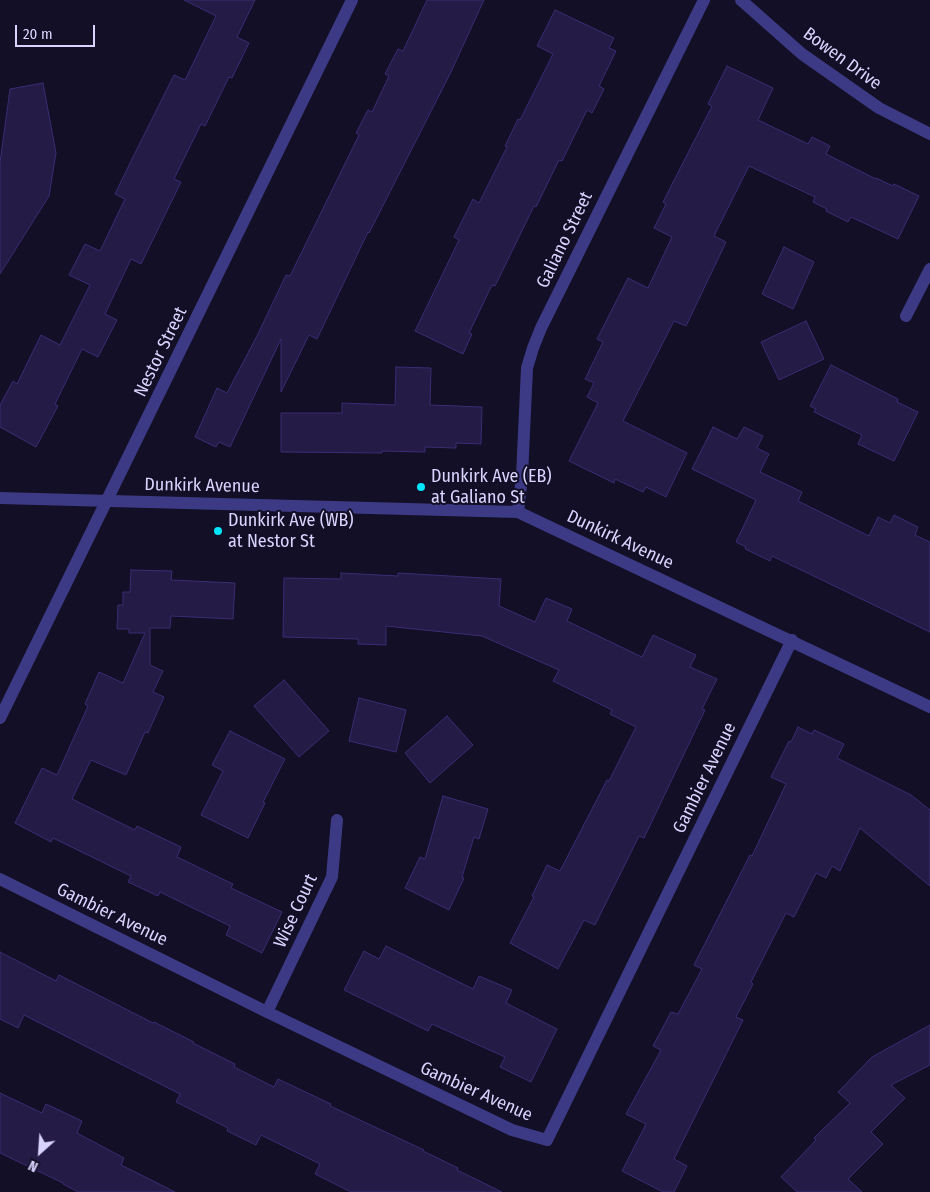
<!DOCTYPE html>
<style>
body{margin:0}
#map{position:relative;width:930px;height:1192px;overflow:hidden;background:#130f26;font-family:"Fira Sans Condensed",sans-serif}
canvas{display:block}
.north{position:absolute;left:15px;top:1127px;width:50px;height:50px;-webkit-text-stroke:4px #130f26;paint-order:stroke;rotate:206deg;font-size:14px;font-weight:700;line-height:20px;text-align:center;color:#d9d4ff}
.north::after{content:'';display:block;margin:auto;width:18px;height:22px;background:#d9d4ff;clip-path:polygon(50% 0,100% 100%,50% 72%,0 100%)}
.scale{position:absolute;left:15px;top:25px;width:80px;height:22px;box-sizing:border-box;border:2px solid #d9d4ff;border-top:0;padding-left:6px;font-size:15px;line-height:18px;white-space:nowrap;color:#d9d4ff;-webkit-text-stroke:4px #130f26;paint-order:stroke}
</style>
<div id="map">
<canvas width="930" height="1192"></canvas>
<div class="north">N</div>
<div class="scale">20 m</div>
</div>
<script>
const ctx = document.querySelector('canvas').getContext('2d');
ctx.lineJoin = 'round';
function fill(path, color) { ctx.fillStyle = color; ctx.fill(path, 'evenodd'); }
const toPath = rows => new Path2D(rows.map(r => 'M' + r).join(''));
function strokePath(path, color, width, dash) { ctx.strokeStyle = color; ctx.lineWidth = width; ctx.lineCap = dash ? 'butt' : 'round'; ctx.setLineDash(dash || []); ctx.stroke(path); }
function write(font, color, halo, rows, align = 'center') {
  ctx.font = font + ' "Fira Sans Condensed",sans-serif'; ctx.lineWidth = 4; ctx.setLineDash([]); ctx.textBaseline = 'middle'; ctx.strokeStyle = halo; ctx.fillStyle = color; for (const [text, x, y, turn = 0] of rows) {
    ctx.save(); ctx.translate(x, y); ctx.rotate((+turn || 0) * Math.PI / 180); ctx.textAlign = isNaN(turn) ? turn : align; if (halo) ctx.strokeText(text, 0, 0); ctx.fillText(text, 0, 0); ctx.restore();
  }
}
const building = toPath([
 [184,0,255,0,237,37,249,43,232,78,229,77,205,126,201,124,174,179,181,182,141,264,131,259,105,314,117,320,98,357,82,349,55,404,58,406,36,447,0,427,0,405,13,381,17,384,41,335,60,345,90,285,69,275,85,244,100,251,125,199,115,194,132,159,174,75,185,80,216,16,184,0],
 [427,0,484,0,450,74,369,233,368,232,317,339,309,335,281,392,281,339,230,447,219,442,216,447,195,437,217,388,227,393,258,334,286,275,290,276,359,135,356,133,368,110,372,112,389,76,385,74,398,49,403,51,427,0],
 [555,10,614,38,609,48,616,51,599,86,604,89,592,113,587,110,562,161,559,160,536,207,534,206,495,286,492,285,469,333,472,334,463,354,415,331,459,240,454,237,473,199,479,203,507,147,505,146,518,119,520,120,553,54,537,46,555,10],
 [727,66,773,88,758,120,808,144,812,137,830,146,826,154,876,179,876,178,893,186,894,184,919,196,898,239,851,217,848,222,826,211,827,209,813,202,815,197,749,166,714,236,726,242,686,326,674,321,623,421,687,453,666,497,646,487,643,492,615,479,614,483,569,461,598,403,587,397,594,383,585,379,603,342,597,339,628,278,648,288,672,237,654,228,666,204,663,202,712,106,708,104,727,66],
 [43,83,56,153,49,196,0,274,0,163,10,89,43,83],
 [784,247,814,262,793,309,762,294,784,247],
 [806,321,824,359,779,380,761,342,806,321],
 [831,365,898,399,897,402,918,412,894,461,858,444,862,435,814,412,816,409,810,406,831,365],
 [396,367,431,368,430,405,482,407,481,444,456,443,456,448,425,447,425,452,382,451,382,453,281,452,281,413,342,413,342,403,395,405,396,367],
 [713,427,737,439,744,427,763,436,757,448,769,454,760,472,802,492,798,501,869,536,878,517,890,523,894,515,918,527,915,535,930,542,930,632,772,556,770,561,745,549,746,547,736,542,756,500,692,469,713,427],
 [131,570,172,571,171,580,235,583,233,619,171,616,170,628,150,628,150,665,163,671,153,692,164,697,148,733,145,732,126,775,91,760,72,799,135,830,137,826,181,847,177,857,233,884,231,888,282,912,262,953,226,935,230,926,160,892,158,896,128,882,131,876,53,838,51,842,15,823,42,768,57,775,88,706,85,704,99,672,123,683,145,633,129,633,129,629,117,629,118,605,123,605,123,592,130,592,131,570],
 [341,573,398,576,398,573,501,579,499,606,535,622,546,598,572,609,567,621,642,657,653,635,696,655,690,667,717,679,702,709,705,710,644,838,639,836,595,925,584,920,558,969,510,943,534,897,532,896,547,865,560,871,607,780,609,781,636,727,610,714,612,710,553,681,559,670,482,636,386,626,386,645,358,644,358,639,283,637,284,578,341,579,341,573],
 [284,680,329,731,299,757,254,706,284,680],
 [359,698,406,710,396,752,349,741,359,698],
 [447,716,473,745,430,783,405,753,447,716],
 [798,727,812,734,814,730,844,744,837,758,911,795,930,810,930,886,860,828,840,871,832,866,826,878,816,873,794,917,786,913,751,982,753,984,736,1017,743,1020,674,1159,687,1166,674,1192,663,1192,622,1171,646,1124,626,1114,661,1050,653,1046,671,1012,678,1014,702,969,694,965,750,855,752,856,786,784,771,777,789,741,791,742,798,727],
 [230,731,285,759,263,802,265,803,248,838,201,815,223,771,212,765,230,731],
 [443,796,488,809,479,839,474,837,462,877,464,878,449,910,405,888,420,857,425,859,443,796],
 [386,946,473,989,479,976,512,990,506,1003,557,1029,531,1082,500,1067,505,1057,432,1024,428,1031,344,990,364,951,379,959,386,946],
 [0,952,56,981,59,975,153,1023,154,1022,194,1042,193,1043,235,1064,234,1067,274,1087,278,1079,331,1104,330,1106,424,1150,423,1151,458,1168,457,1170,502,1192,351,1192,315,1174,320,1164,261,1135,256,1145,227,1131,228,1128,176,1102,180,1094,24,1015,18,1028,0,1019,0,952],
 [930,1025,930,1065,891,1085,905,1098,871,1132,883,1144,848,1179,862,1192,797,1192,781,1177,816,1140,814,1138,850,1103,838,1092,872,1057,930,1025],
 [0,1093,42,1113,46,1104,82,1121,77,1133,124,1158,121,1165,175,1192,78,1192,63,1184,63,1183,0,1153,0,1093]
]);
const minor = toPath([
 [741,0,802,54,879,108,930,134],
 [906,316,930,269],
 [106,502,352,0],
 [518,512,522,476,527,368,533,348,541,328,704,0],
 [0,879,267,1012,512,1130,547,1140,792,640],
 [267,1012,332,877,337,820]
]);
const tertiary = toPath([
 [0,498,518,512,930,707],
 [0,718,106,502]
]);
const markers = [
 [421,487,5,"#00e5ff"],
 [218,531,5,"#00e5ff"]
];
const streetNames = [
 ["Bowen Drive",842,59,36],
 ["Galiano Street",565,240,-64],
 ["Nestor Street",161,352,-64],
 ["Dunkirk Avenue",202,486,1],
 ["Dunkirk Avenue",620,540,25],
 ["Gambier Avenue",705,778,-64],
 ["Wise Court",296,911,-65],
 ["Gambier Avenue",112,915,26],
 ["Gambier Avenue",476,1092,24]
];
const poiNames = [
 ["Dunkirk Ave (EB)",431,477],
 ["at Galiano St",431,498],
 ["Dunkirk Ave (WB)",228,521],
 ["at Nestor St",228,542]
];
fill(building, '#241b47');
strokePath(building, '#3b2d73', 1);
strokePath(minor, '#3d3a85', 12);
strokePath(tertiary, '#3d3a85', 12);
for (const [x, y, r, color] of markers) { const dot = new Path2D(); dot.arc(x, y, r, 0, 2 * Math.PI); ctx.fillStyle = color; ctx.fill(dot); strokePath(dot, '#130f26', 2); }
write('18px', '#d9d4ff', '#130f26', streetNames);
write('18px', '#d9d4ff', '#130f26', poiNames, 'left');
</script>
